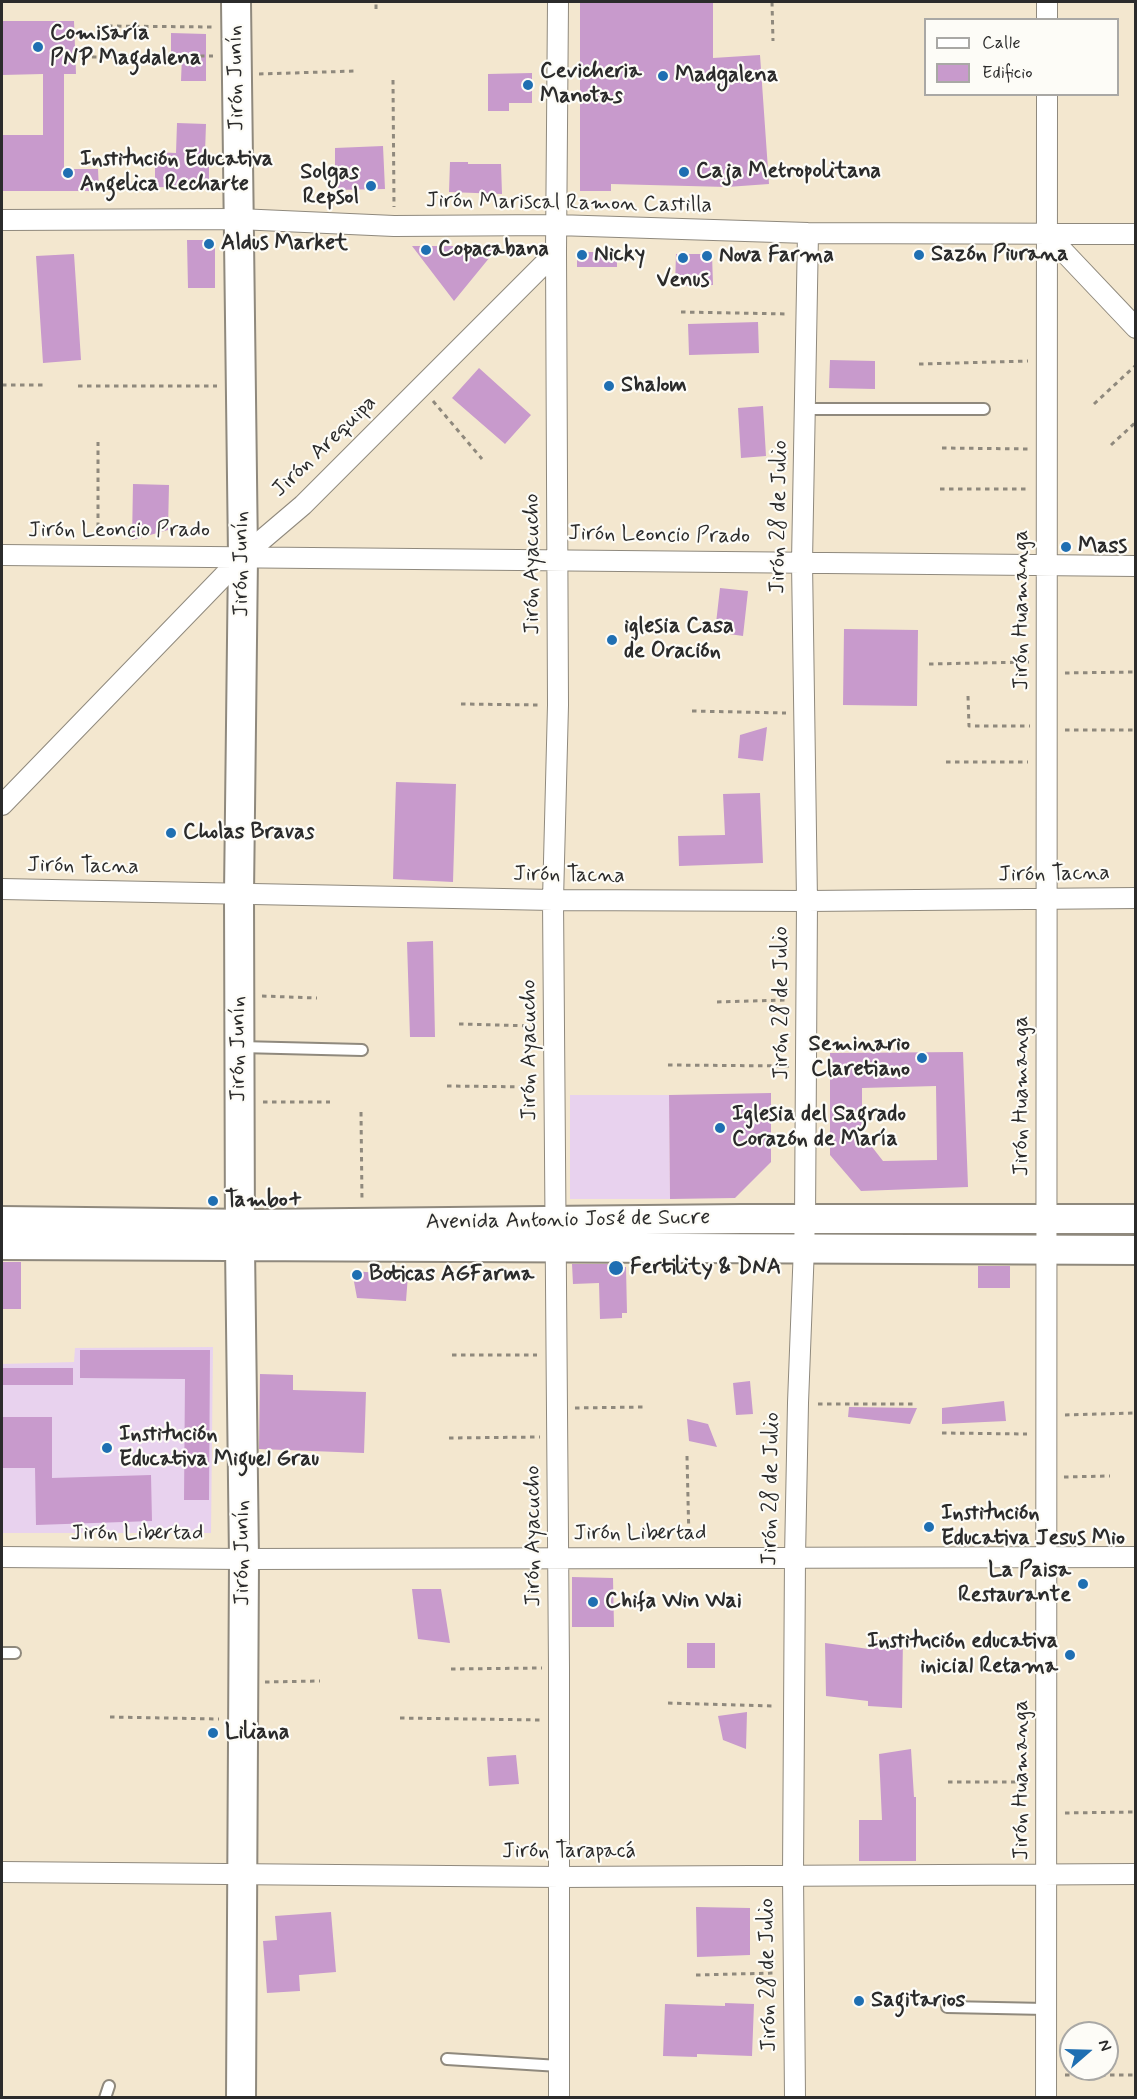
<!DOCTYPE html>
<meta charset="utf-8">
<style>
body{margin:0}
#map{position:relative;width:1137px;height:2099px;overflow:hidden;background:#f3e7cf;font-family:Mynerve,sans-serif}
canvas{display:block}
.frame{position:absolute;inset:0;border:3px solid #2b2b2b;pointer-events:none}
.legend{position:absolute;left:924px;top:18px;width:195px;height:78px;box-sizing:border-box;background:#fdfcf7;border:2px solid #a9a8a5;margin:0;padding:8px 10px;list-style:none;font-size:18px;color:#2b2b2b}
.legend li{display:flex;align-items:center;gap:12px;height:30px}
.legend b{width:30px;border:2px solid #a9a8a5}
.north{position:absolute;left:1059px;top:2021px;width:60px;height:60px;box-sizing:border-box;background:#fdfcf7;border:2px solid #a9a8a5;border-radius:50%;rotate:70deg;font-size:16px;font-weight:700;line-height:24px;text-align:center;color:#2b2b2b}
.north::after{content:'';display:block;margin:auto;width:21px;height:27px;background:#1f6fb2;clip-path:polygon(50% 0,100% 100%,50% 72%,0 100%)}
</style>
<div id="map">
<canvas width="1137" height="2099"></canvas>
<div class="frame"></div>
<ul class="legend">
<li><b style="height:8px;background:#fff"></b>Calle</li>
<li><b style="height:16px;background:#c89acc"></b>Edificio</li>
</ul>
<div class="north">N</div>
</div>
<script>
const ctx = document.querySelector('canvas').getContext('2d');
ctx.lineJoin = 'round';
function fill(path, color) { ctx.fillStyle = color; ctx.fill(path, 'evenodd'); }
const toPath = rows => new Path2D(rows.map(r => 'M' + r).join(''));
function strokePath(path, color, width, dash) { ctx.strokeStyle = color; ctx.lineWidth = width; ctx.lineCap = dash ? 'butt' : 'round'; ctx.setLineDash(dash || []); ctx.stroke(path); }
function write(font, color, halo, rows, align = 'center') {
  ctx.font = font + ' Mynerve,sans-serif'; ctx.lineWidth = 4.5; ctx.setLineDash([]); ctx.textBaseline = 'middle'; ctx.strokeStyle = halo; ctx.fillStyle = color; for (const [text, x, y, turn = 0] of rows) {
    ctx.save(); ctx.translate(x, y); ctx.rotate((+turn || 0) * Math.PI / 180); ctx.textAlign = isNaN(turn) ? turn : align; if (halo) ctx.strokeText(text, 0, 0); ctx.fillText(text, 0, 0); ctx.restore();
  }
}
const built = toPath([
 [570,1095,669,1095,670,1199,570,1199],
 [213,1347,211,1533,2,1533,2,1364,74,1362,75,1348]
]);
const building = toPath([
 [580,2,713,2,713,58,760,55,769,184,727,187,611,184,611,191,580,191],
 [2,21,74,21,76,74,64,74,64,169,98,169,99,191,2,191,2,135,43,135,43,74,2,75],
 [171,33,206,34,206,81,181,81,182,55,171,55],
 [532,73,532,103,509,103,509,111,488,111,488,74],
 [177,123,206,124,205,153,209,153,209,188,155,187,155,152,176,153],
 [383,146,385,189,335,190,335,148],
 [450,162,468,162,468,164,501,164,502,194,449,192],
 [187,240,215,240,215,288,188,288],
 [412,246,499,246,454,301],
 [582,252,617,252,617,267,577,267,577,257],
 [74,254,81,360,43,363,36,256],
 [676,254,712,254,713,285,675,286],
 [758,322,759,353,689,355,688,324],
 [830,360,875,361,875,389,829,388],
 [479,368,531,415,505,444,452,398],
 [763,406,766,456,741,458,738,408],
 [133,484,169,485,168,530,132,540],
 [720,588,748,591,743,636,715,632],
 [844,629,918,630,917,706,843,705],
 [767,727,763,761,738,758,740,735],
 [396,782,456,784,453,882,393,879],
 [760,793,763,863,679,866,678,836,725,835,723,794],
 [433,941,435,1037,410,1037,407,942],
 [963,1052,968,1187,861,1191,830,1155,830,1053],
 [936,1086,937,1160,883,1161,862,1134,862,1088],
 [771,1093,771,1162,735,1198,670,1199,669,1095],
 [2,1262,21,1262,21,1309,2,1309],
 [572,1264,620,1264,620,1267,626,1267,627,1313,622,1313,622,1318,600,1319,599,1283,573,1284],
 [978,1266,1010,1266,1010,1288,978,1288],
 [352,1271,408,1275,406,1301,357,1298],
 [80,1350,210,1350,209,1500,184,1500,185,1379,80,1378],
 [2,1368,73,1368,73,1385,2,1385],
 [260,1374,293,1375,293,1390,366,1392,364,1453,259,1449],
 [750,1381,753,1414,736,1415,733,1383],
 [1004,1401,1006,1421,942,1424,942,1408],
 [849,1407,917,1408,910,1424,848,1417],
 [2,1417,52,1417,52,1478,151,1475,152,1521,36,1525,35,1468,2,1468],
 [687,1419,708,1424,717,1447,689,1441],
 [572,1577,613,1578,614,1627,572,1627],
 [412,1589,441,1589,450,1643,418,1639],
 [903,1636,902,1708,868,1706,868,1701,826,1696,825,1643,869,1649,869,1640],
 [687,1643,715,1643,715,1668,687,1668],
 [747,1712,746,1749,723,1740,718,1716],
 [911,1749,914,1797,916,1797,916,1861,859,1861,859,1820,882,1820,879,1754],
 [516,1755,519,1784,489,1786,487,1757],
 [696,1907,750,1908,750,1955,697,1957],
 [331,1912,336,1972,299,1975,300,1991,267,1993,263,1941,277,1940,275,1916],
 [725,2003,754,2004,752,2056,697,2054,697,2057,663,2056,665,2004,725,2006]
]);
const path = toPath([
 [772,2,773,41],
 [376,9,376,2],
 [108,26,214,27],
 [83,57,213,56],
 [259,74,356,71],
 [393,80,394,207],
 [681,312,788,314],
 [919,364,1028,361],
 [2,385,43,385],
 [78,386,217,386],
 [433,401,482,459],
 [1094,404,1136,365],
 [1111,445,1136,422],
 [942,448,1030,449],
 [940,489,1028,489],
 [98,536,98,442],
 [929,664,1029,662],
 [1065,673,1136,672],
 [968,696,969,726,1030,726],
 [461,704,540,705],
 [692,711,786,713],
 [1065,730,1136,730],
 [946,762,1028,762],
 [262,996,317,998],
 [717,1002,787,1000],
 [459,1024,535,1026],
 [668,1065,789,1066],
 [447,1086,535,1087],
 [263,1102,330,1102],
 [361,1112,362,1201],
 [452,1355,537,1355],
 [818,1404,915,1404],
 [575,1408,645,1407],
 [1065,1415,1136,1413],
 [942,1433,1027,1434],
 [449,1438,540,1437],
 [687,1456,689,1541],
 [1064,1477,1110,1476],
 [451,1669,542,1668],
 [265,1682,320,1681],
 [668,1703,775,1706],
 [110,1717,219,1719],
 [400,1718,542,1720],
 [948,1782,1027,1782],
 [1065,1813,1136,1812],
 [696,1975,775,1973],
 [1065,2075,1136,2075]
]);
const lane = toPath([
 [805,409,984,409],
 [240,1047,362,1050],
 [2,1653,15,1653],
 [947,2007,1046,2009],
 [447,2059,559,2066],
 [105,2098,109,2086]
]);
const street = toPath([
 [558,2,556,252,558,705,553,900,559,1668,559,2098],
 [1047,20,1047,2],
 [2,220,238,219,394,226,556,225,808,233,1136,234],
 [1046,233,1136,328],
 [2,555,1136,566],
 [2,805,243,556,303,505,556,252],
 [2,889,553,900,807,901,1136,898],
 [2,1557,244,1559,1136,1557],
 [2,1872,560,1877,1136,1874],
 [795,2098,793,1875,795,1557,798,1403,805,1220,807,901,802,562,808,233],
 [1046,2098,1047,94]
]);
const secondary = toPath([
 [236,2,243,556,239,894,240,1247,244,1559,241,2098],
 [2,1221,254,1224,741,1219,1136,1219],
 [2,1245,1136,1250]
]);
const markers = [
 [38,47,6,"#1f6fb2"],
 [663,76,6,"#1f6fb2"],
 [528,85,6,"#1f6fb2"],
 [684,172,6,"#1f6fb2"],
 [68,173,6,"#1f6fb2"],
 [371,186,6,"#1f6fb2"],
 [209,244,6,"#1f6fb2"],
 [426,250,6,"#1f6fb2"],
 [582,255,6,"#1f6fb2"],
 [919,255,6,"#1f6fb2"],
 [707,256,6,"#1f6fb2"],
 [683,258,6,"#1f6fb2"],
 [609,386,6,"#1f6fb2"],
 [1066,547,6,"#1f6fb2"],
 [612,640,6,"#1f6fb2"],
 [171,833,6,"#1f6fb2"],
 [922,1058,6,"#1f6fb2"],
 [720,1128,6,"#1f6fb2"],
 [213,1201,6,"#1f6fb2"],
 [616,1268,8,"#1f6fb2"],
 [357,1275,6,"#1f6fb2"],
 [107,1448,6,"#1f6fb2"],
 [929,1527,6,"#1f6fb2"],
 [1083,1584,6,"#1f6fb2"],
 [593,1602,6,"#1f6fb2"],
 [1070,1655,6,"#1f6fb2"],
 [213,1733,6,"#1f6fb2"],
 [859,2001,6,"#1f6fb2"]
];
const poiNames = [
 ["Comisaría",50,34],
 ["PNP Magdalena",50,59],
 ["Cevicheria",540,72],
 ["Manotas",540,97],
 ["Madgalena",675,76],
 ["Institución Educativa",80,160],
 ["Angelica Recharte",80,185],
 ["Caja Metropolitana",696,172],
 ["Solgas",359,173,"right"],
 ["Repsol",359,198,"right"],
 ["Aldus Market",221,244],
 ["Copacabana",438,250],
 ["Nicky",594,255],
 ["Sazón Piurana",931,255],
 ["Nova Farma",719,256],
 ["Venus",683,281,"center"],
 ["Shalom",621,386],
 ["Mass",1078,547],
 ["iglesia Casa",624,627],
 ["de Oración",624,652],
 ["Cholas Bravas",183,833],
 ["Seminario",910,1045,"right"],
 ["Claretiano",910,1070,"right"],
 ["Iglesia del Sagrado",732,1115],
 ["Corazón de María",732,1140],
 ["Tambo+",225,1201],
 ["Fertility & DNA",630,1268],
 ["Boticas AGFarma",369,1275],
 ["Institución",119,1435],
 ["Educativa Miguel Grau",119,1460],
 ["Institución",941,1514],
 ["Educativa Jesus Mio",941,1539],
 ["La Paisa",1071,1571,"right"],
 ["Restaurante",1071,1596,"right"],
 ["Chifa Win Wai",605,1602],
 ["Institución educativa",1058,1642,"right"],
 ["inicial Retama",1058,1667,"right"],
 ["Liliana",225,1733],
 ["Sagitarios",871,2001]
];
const streetNames = [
 ["Jirón Junín",237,78,-91],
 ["Jirón Mariscal Ramon Castilla",569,204,1],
 ["Jirón Arequipa",325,447,-44],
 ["Jirón 28 de Julio",780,517,-89],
 ["Jirón Leoncio Prado",119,531],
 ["Jirón Leoncio Prado",659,536,1],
 ["Jirón Junín",242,564,-90],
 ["Jirón Ayacucho",533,564,-90],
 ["Jirón Huamanga",1022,610,-90],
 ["Jirón Tacna",83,867,1],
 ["Jirón Tacna",1054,875,-1],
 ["Jirón Tacna",569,876,1],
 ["Jirón 28 de Julio",782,1003,-90],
 ["Jirón Junín",239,1049,-90],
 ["Jirón Ayacucho",530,1050,-90],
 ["Jirón Huamanga",1022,1096,-90],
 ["Avenida Antonio José de Sucre",568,1221,-1],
 ["Jirón 28 de Julio",772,1489,-89],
 ["Jirón Libertad",137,1534],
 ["Jirón Libertad",640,1534],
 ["Jirón Ayacucho",534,1536,-90],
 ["Jirón Junín",243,1553,-90],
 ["Jirón Huamanga",1022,1780,-90],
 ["Jirón Tarapacá",569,1852],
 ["Jirón 28 de Julio",769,1975,-91]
];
fill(built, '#e8d2ee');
fill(building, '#c89acc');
strokePath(lane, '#8f897d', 14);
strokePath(street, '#8f897d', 22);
strokePath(secondary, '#8f897d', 32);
strokePath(path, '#8f897d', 3, [4.5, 4.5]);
strokePath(lane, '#fff', 10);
strokePath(street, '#fff', 20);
strokePath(secondary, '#fff', 28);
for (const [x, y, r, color] of markers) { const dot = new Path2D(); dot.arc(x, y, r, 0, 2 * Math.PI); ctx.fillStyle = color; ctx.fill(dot); strokePath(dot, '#fdfcf7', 2); }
write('bold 22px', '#2b2b2b', '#fdfcf7', poiNames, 'left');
write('22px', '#2b2b2b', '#fdfcf7', streetNames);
</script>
